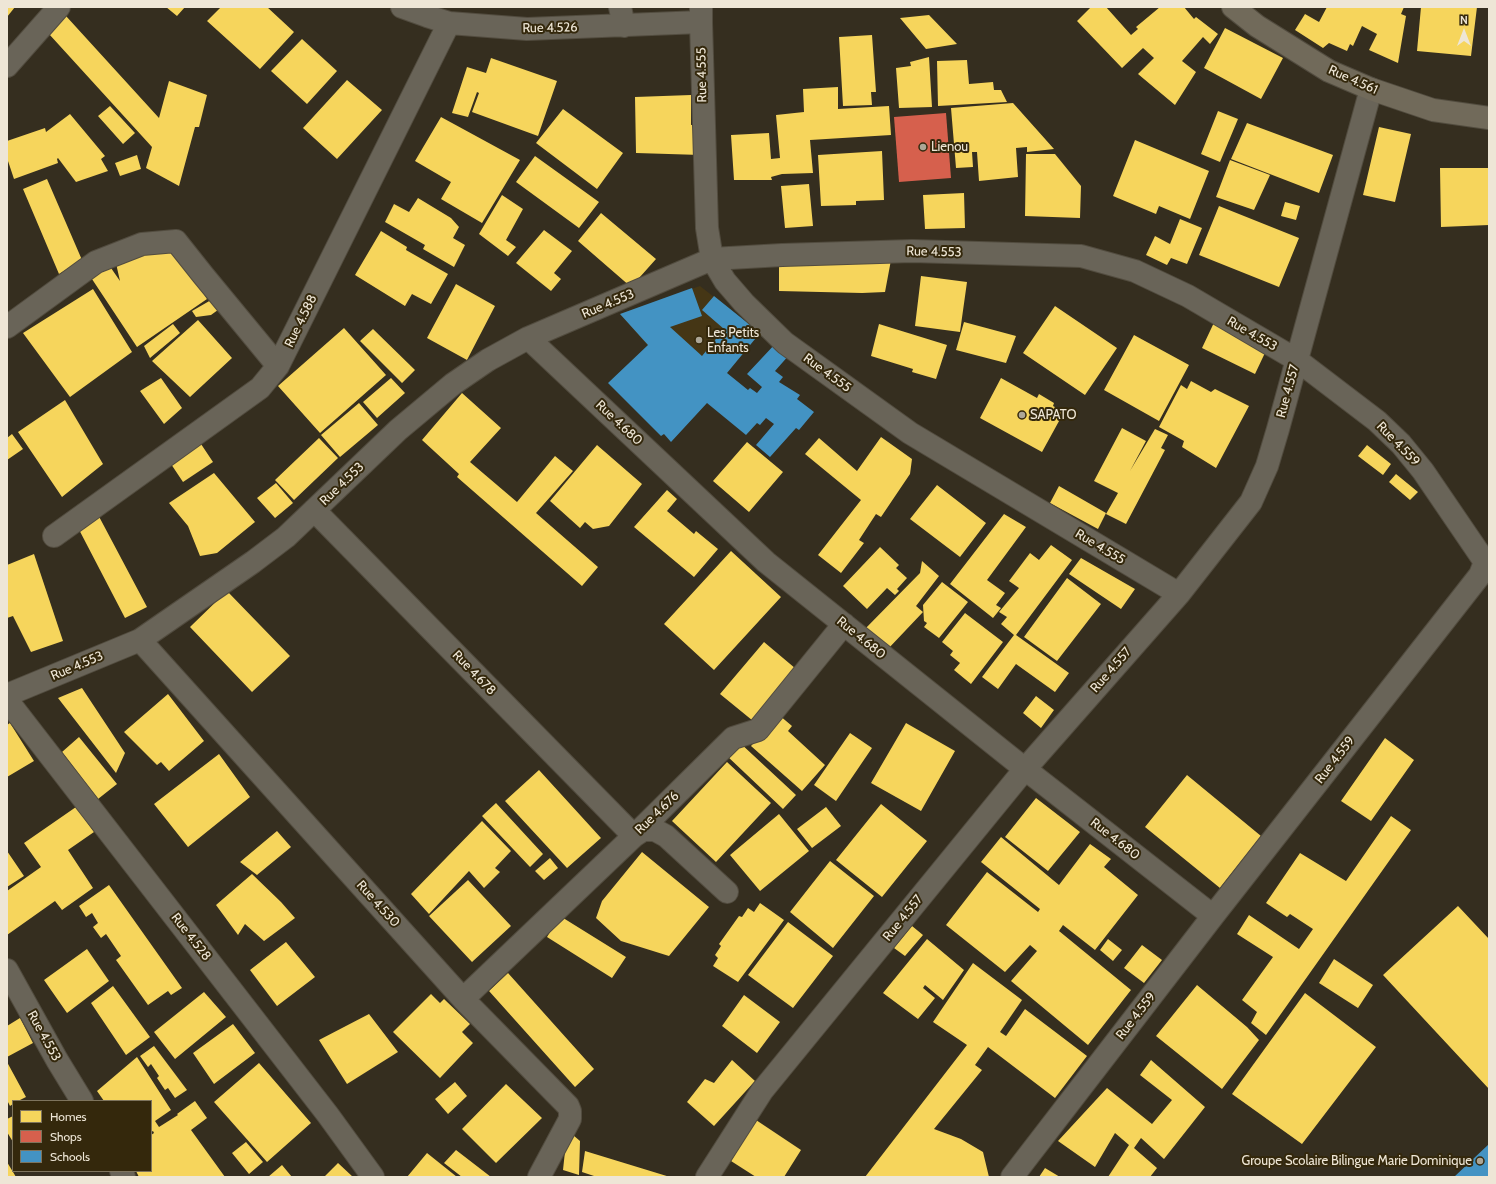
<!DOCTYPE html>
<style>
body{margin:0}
#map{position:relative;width:1496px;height:1184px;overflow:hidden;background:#352e1f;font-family:Cabin,sans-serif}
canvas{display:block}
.frame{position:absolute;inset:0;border:8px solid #eee6d6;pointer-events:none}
.legend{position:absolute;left:12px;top:1100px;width:140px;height:72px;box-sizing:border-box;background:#34280c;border:1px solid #7e745d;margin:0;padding:5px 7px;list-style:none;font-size:12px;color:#eee6d6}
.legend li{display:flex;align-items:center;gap:8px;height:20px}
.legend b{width:20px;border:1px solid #7e745d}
.north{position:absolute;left:1444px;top:12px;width:40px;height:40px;-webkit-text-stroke:3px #34280c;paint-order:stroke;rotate:0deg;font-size:11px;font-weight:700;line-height:16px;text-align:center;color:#eee6d6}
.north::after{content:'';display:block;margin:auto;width:14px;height:18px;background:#eee6d6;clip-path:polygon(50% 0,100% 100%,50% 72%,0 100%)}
</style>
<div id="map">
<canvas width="1496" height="1184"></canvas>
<div class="frame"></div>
<ul class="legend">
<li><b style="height:11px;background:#f6d55c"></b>Homes</li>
<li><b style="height:11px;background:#d6604d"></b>Shops</li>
<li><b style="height:11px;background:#4393c3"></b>Schools</li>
</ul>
<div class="north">N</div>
</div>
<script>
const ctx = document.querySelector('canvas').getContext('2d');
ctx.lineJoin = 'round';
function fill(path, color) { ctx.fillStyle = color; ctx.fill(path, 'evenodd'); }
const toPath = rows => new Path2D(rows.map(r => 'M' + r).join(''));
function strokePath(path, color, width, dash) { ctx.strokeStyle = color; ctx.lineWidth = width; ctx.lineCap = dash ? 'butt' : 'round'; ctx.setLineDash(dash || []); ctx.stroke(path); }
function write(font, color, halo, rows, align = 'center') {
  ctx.font = font + ' Cabin,sans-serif'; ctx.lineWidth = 4; ctx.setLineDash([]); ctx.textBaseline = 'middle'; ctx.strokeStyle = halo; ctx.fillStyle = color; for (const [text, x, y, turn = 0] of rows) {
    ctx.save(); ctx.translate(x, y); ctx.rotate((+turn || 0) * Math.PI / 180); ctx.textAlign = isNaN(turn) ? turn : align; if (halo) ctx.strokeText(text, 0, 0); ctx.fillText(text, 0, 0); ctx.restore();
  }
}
const built = toPath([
 [700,286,760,333,704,401,648,346,620,314]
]);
const homes = toPath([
 [7,7,15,7,7,17],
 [166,7,185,7,177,16],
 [221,7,267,7,294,32,260,69,207,21],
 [1091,7,1106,7,1131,35,1138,29,1136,27,1160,7,1184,7,1194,19,1196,17,1218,34,1210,44,1203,37,1182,61,1196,72,1175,105,1138,74,1154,58,1143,48,1122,68,1077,21],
 [1327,7,1404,7,1401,14,1406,16,1398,63,1369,50,1377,34,1362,26,1353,46,1350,44,1347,51,1329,43,1323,48,1295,30,1305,14,1319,22],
 [1421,7,1477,7,1471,56,1417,51],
 [929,15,957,44,926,49,900,18],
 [66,16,159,118,169,81,207,95,199,127,195,127,179,186,146,168,152,147,49,34],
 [1225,28,1283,58,1261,99,1204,68],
 [872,35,876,92,871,92,872,105,843,106,839,37],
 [302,39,337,71,307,104,271,71],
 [929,57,932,107,899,108,896,68,911,66,910,62],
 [491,58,557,81,538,136,472,112,479,93,477,92,468,117,452,113,467,67,486,73],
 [967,60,969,84,993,82,994,90,1001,90,1007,102,938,106,937,61],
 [347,80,382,110,337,159,303,128],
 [838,87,838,109,889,106,891,135,810,140,813,173,782,174,771,177,772,180,734,180,731,135,769,133,771,159,780,158,776,115,804,112,803,89],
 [691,95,691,125,700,124,701,155,636,153,635,97],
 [1013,103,1054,149,1027,152,1027,147,1016,148,1018,177,979,181,977,152,972,152,973,167,956,168,951,108],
 [110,106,135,133,123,144,98,116],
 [563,109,623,153,597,189,536,143],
 [1218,111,1238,119,1220,162,1201,154],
 [70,114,105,156,101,159,108,171,76,182,58,158,57,159,58,163,14,179,7,158,7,141,45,128,46,132],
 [441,117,520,160,482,223,441,199,451,182,415,161],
 [1247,123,1333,155,1319,193,1231,159],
 [1379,127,1411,134,1395,202,1363,195],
 [1135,140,1209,171,1190,219,1159,206,1156,214,1113,196],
 [882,151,884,200,856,201,856,205,821,206,818,155],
 [1026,154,1055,154,1081,186,1080,218,1025,216],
 [137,155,141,169,120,176,115,163],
 [535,156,599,202,579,228,516,182],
 [1230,160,1270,175,1254,210,1216,197],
 [1440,168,1489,168,1489,225,1441,227],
 [47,179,82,260,59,274,23,189],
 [809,184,813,226,785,228,781,186],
 [964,193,965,228,925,229,923,195],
 [502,195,523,209,506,240,516,247,508,256,479,234],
 [418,198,451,218,459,227,453,238,465,245,454,267,423,249,425,245,385,222,394,204,409,212],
 [1285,202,1300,206,1296,220,1281,216],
 [1219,206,1299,238,1279,287,1199,255],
 [601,213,656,259,631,287,578,241],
 [1180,219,1202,228,1187,264,1171,258,1167,265,1146,255,1155,236,1170,244],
 [544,230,572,251,554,273,561,279,551,291,516,263],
 [381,231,407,247,406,250,448,274,431,304,412,294,405,306,355,275],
 [173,243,207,299,137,347,86,270,111,268,120,281,115,259],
 [891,260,885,292,862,293,779,291,779,264],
 [921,276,967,282,960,332,915,326],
 [456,284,495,306,467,360,427,338],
 [93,289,132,352,70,397,23,333],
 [218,296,222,307,211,315,196,317,192,311],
 [1055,306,1117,348,1085,395,1023,353],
 [1219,312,1272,338,1255,374,1202,348],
 [198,320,232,358,190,397,152,361],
 [964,322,1016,336,1006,363,956,350],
 [173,324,180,333,150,358,144,346],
 [879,324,947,345,936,379,912,372,913,369,871,356],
 [344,328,386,375,320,433,278,386],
 [373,329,415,370,402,383,360,341],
 [1134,335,1189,365,1159,421,1104,390],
 [161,378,182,408,164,424,140,391],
 [391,378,405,393,377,418,363,402],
 [1001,378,1037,398,1039,394,1054,403,1053,406,1064,412,1042,452,980,418],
 [1191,381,1211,392,1215,389,1249,406,1216,468,1182,447,1184,441,1159,427,1181,385,1187,389],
 [462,393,501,428,470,462,517,502,555,456,573,471,536,513,598,567,582,586,457,477,459,474,422,440],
 [65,400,103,464,62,497,18,432],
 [359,403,378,425,340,457,321,435],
 [1122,428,1146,441,1130,471,1155,429,1168,435,1161,448,1165,450,1126,524,1106,514,1118,493,1094,481],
 [12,434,23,449,7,460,7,438],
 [881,437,912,459,910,474,881,517,876,514,859,540,864,543,841,573,818,555,861,500,805,454,819,438,857,471],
 [319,438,338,458,294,500,275,480],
 [747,442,783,472,749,512,713,481],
 [201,444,213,462,183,482,171,464],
 [597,445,642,484,609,526,593,529,585,522,580,528,550,501],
 [1367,445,1391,464,1383,475,1358,456],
 [214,473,255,522,217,553,200,556,188,526,169,503],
 [1396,474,1418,492,1410,500,1389,482],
 [276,483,293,503,275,518,257,498],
 [937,485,986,523,960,557,910,519],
 [1059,486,1106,513,1098,529,1050,503],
 [667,490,677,499,667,511,694,534,696,531,718,549,694,577,634,527],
 [95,509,147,607,125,618,74,520],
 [1004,514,1026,527,987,580,1005,593,996,605,1001,608,993,618,950,584],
 [1051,545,1072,560,1016,635,1069,673,1055,692,1016,664,998,689,982,677,1014,635,1001,624,1007,617,999,612,1019,588,1009,581,1030,553,1039,560],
 [880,547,899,565,896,568,907,578,897,589,899,591,895,595,887,588,867,609,843,586],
 [731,551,781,597,714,670,664,624],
 [34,554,63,641,31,652,13,616,7,618,7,565],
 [1081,558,1135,589,1121,609,1069,574],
 [922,561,939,576,916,606,923,612,887,650,862,632,920,573],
 [1067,578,1101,604,1057,661,1024,637],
 [942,582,968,602,939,638,924,627,927,623,924,621,923,605],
 [227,591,290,656,252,692,190,627],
 [965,613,1003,642,971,684,954,670,960,663,950,655,953,651,942,642],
 [764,642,802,674,758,725,720,694],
 [82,688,125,753,116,773,58,698],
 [168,694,204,741,169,771,161,762,157,765,124,732],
 [1036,696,1054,710,1041,728,1023,713],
 [779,715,792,726,788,731,825,765,802,791,751,746],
 [10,723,34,761,7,777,7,725],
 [906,723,955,751,921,811,871,783],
 [850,733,872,748,836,801,814,785],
 [79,737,117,784,98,799,62,752],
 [1385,738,1414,760,1371,821,1341,801],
 [739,742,796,795,783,809,726,755],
 [219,754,250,797,188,847,154,804],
 [727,762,771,803,716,862,672,821],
 [539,770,601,838,567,868,505,801],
 [1187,775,1261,836,1220,888,1145,827],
 [1036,798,1080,832,1048,871,1005,837],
 [496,803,543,854,530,867,482,816],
 [881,804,927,841,882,897,836,860],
 [76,807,94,832,68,850,93,888,62,910,55,901,7,935,7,891,41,867,24,843],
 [826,807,841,826,812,848,797,829],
 [779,814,809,851,760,891,730,855],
 [1391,816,1411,830,1266,1035,1251,1023,1257,1012,1242,1000,1273,957,1237,934,1249,915,1299,949,1313,929,1290,914,1287,917,1266,903,1300,853,1346,881],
 [482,821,511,851,495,868,500,872,484,888,469,871,429,914,411,894],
 [277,831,291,847,257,875,240,862],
 [1001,837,1059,885,1090,844,1111,859,1104,867,1138,895,1095,950,1063,925,1059,931,1131,990,1088,1045,1011,981,1037,951,1030,945,1005,972,946,925,987,872,1038,912,1040,909,981,862],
 [7,851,24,876,7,887],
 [642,852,709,907,669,956,621,941,596,918,602,901],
 [550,858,558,868,544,880,535,871],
 [830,861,874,896,833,948,790,912],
 [252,874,281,902,295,918,264,941,245,924,238,935,216,905],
 [468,880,511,926,472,962,429,916],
 [109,885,182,988,171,995,168,991,148,1005,116,960,121,956,106,934,101,938,93,927,98,923,92,913,86,917,79,906],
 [760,903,784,920,738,982,713,966,718,958,715,955,721,946,719,944,739,916,742,917,748,908,754,912],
 [1458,906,1489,939,1489,1089,1383,975],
 [560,916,626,957,612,978,547,937],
 [788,922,833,956,793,1008,748,975],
 [912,926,923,935,905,956,894,948],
 [927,939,964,970,943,1000,925,985,923,988,935,998,918,1019,883,993],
 [1108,939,1122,950,1113,961,1100,950],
 [286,942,315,977,277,1006,250,970],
 [1142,945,1162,960,1144,983,1124,968],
 [87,949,109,981,67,1013,44,980],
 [1334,959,1373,985,1358,1008,1319,983],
 [973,963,1022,1000,1000,1032,1006,1036,1025,1009,1087,1056,1055,1098,988,1047,975,1065,982,1070,934,1129,961,1139,983,1152,989,1177,865,1177,967,1045,933,1022],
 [508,973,594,1069,575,1087,489,991],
 [1197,985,1247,1027,1259,1040,1222,1089,1156,1036],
 [113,986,150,1037,126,1055,91,1003],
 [204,992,226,1017,175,1059,154,1032],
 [1305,993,1376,1047,1302,1144,1232,1094],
 [431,994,440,1003,444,999,470,1024,462,1032,473,1043,440,1078,393,1032],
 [744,995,780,1022,757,1053,722,1026],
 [369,1014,398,1052,347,1084,319,1040],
 [20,1018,33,1043,7,1057,7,1026],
 [233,1024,255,1053,214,1084,193,1053],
 [154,1046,187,1090,175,1098,168,1088,165,1090,157,1078,159,1076,151,1064,148,1067,140,1056],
 [137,1057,171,1110,155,1121,159,1127,178,1115,177,1114,195,1101,207,1118,191,1130,225,1177,139,1177,136,1171,151,1171,151,1135,154,1133,153,1131,151,1132,151,1101,104,1101,97,1091],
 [732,1060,755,1081,714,1126,687,1102,705,1079,714,1083],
 [1151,1060,1205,1107,1164,1159,1141,1138,1134,1148,1157,1168,1150,1177,1108,1177,1129,1145,1115,1133,1095,1167,1058,1141,1107,1088,1152,1124,1172,1100,1140,1075],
 [7,1062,26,1097,18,1101,13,1101,13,1104,10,1106,7,1100],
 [259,1063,311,1123,267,1162,214,1102],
 [455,1082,467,1096,448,1114,435,1099],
 [506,1084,542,1118,496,1163,462,1129],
 [13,1116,13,1142,7,1132,7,1119],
 [756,1120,801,1150,784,1177,756,1177,731,1161],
 [573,1135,580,1141,579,1175,563,1170,566,1142],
 [246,1142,263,1162,249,1174,232,1153],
 [456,1150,491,1177,462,1177,444,1163],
 [585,1151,670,1177,597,1177,582,1172],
 [427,1153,457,1177,407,1177],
 [7,1162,16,1177,7,1177],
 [338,1163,353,1177,324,1177],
 [282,1165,292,1177,268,1177],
 [1045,1168,1060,1177,1039,1177]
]);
const shops = toPath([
 [946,113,951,178,899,182,894,117]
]);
const schools = toPath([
 [692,288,702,316,670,327,702,356,724,329,702,310,714,296,760,333,727,373,748,390,750,388,757,393,762,387,747,374,776,343,790,354,775,371,783,377,779,382,800,395,797,399,814,412,799,430,796,428,770,457,756,445,774,424,766,418,760,425,757,423,746,435,707,403,671,442,664,434,661,436,608,383,648,345,620,314],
 [1489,1144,1489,1177,1454,1177]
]);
const minor = toPath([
 [402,7,427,16,449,23,527,29,701,22],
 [620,7,624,26],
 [701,7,701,22,707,228,712,259,725,281,744,303,785,343,910,433,1179,594],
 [7,66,59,7],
 [7,327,96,262,142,244,176,241,203,275,278,366],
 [528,338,766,562,1025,769,1213,916],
 [314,510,634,836,643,830,655,830,666,836,727,892],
 [54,536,260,388,278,366,449,23],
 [140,640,463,999,568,1106,570,1111,570,1119,539,1177],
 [7,695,140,640,253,562,286,537,398,430,453,384,488,360,528,338,712,259,782,255,912,251,1081,256,1135,271,1188,296,1297,360,1377,421,1401,444,1423,471,1485,562,1480,575,1213,916,1012,1177],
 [7,700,328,1115,373,1177],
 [7,970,57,1060,82,1101],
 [463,999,634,836,733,738,758,730,844,624],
 [121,1171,124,1177],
 [707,1177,762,1091,1025,769,1179,594,1251,502,1267,466,1278,429,1371,89]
]);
const major = toPath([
 [1233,7,1257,26,1329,71,1371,89,1433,110,1489,118]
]);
const markers = [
 [923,147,4,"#ada696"],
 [699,340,4,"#ada696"],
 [1022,415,4,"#ada696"],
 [1480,1161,4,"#ada696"]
];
const streetNames = [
 ["Rue 4.526",550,28,-1],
 ["Rue 4.555",702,75,-91],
 ["Rue 4.561",1353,80,24],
 ["Rue 4.553",934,252,1],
 ["Rue 4.553",608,304,-23],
 ["Rue 4.588",301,321,-64],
 ["Rue 4.553",1252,334,30],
 ["Rue 4.555",827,373,36],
 ["Rue 4.557",1288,391,-75],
 ["Rue 4.680",619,423,43],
 ["Rue 4.559",1398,444,46],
 ["Rue 4.553",342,484,-44],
 ["Rue 4.555",1100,547,31],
 ["Rue 4.680",861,638,39],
 ["Rue 4.553",77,666,-23],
 ["Rue 4.557",1111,670,-49],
 ["Rue 4.678",474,673,46],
 ["Rue 4.559",1335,760,-52],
 ["Rue 4.676",657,813,-44],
 ["Rue 4.680",1115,839,38],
 ["Rue 4.530",378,904,48],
 ["Rue 4.557",903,918,-51],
 ["Rue 4.528",191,937,52],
 ["Rue 4.559",1136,1016,-52],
 ["Rue 4.553",44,1036,61]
];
const poiNames = [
 ["Lienou",931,147],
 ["Les Petits",707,333],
 ["Enfants",707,348],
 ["SAPATO",1030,415],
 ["Groupe Scolaire Bilingue Marie Dominique",1472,1161,"right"]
];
fill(built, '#453615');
fill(homes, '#f6d55c');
fill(shops, '#d6604d');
fill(schools, '#4393c3');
strokePath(minor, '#524c3f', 24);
strokePath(major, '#524c3f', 24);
strokePath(minor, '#696458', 22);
strokePath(major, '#716a5a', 22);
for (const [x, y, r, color] of markers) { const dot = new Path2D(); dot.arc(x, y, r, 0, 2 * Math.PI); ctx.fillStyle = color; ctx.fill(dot); strokePath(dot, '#34280c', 1.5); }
write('13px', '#eee6d6', '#34280c', streetNames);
write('13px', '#eee6d6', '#34280c', poiNames, 'left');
</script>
